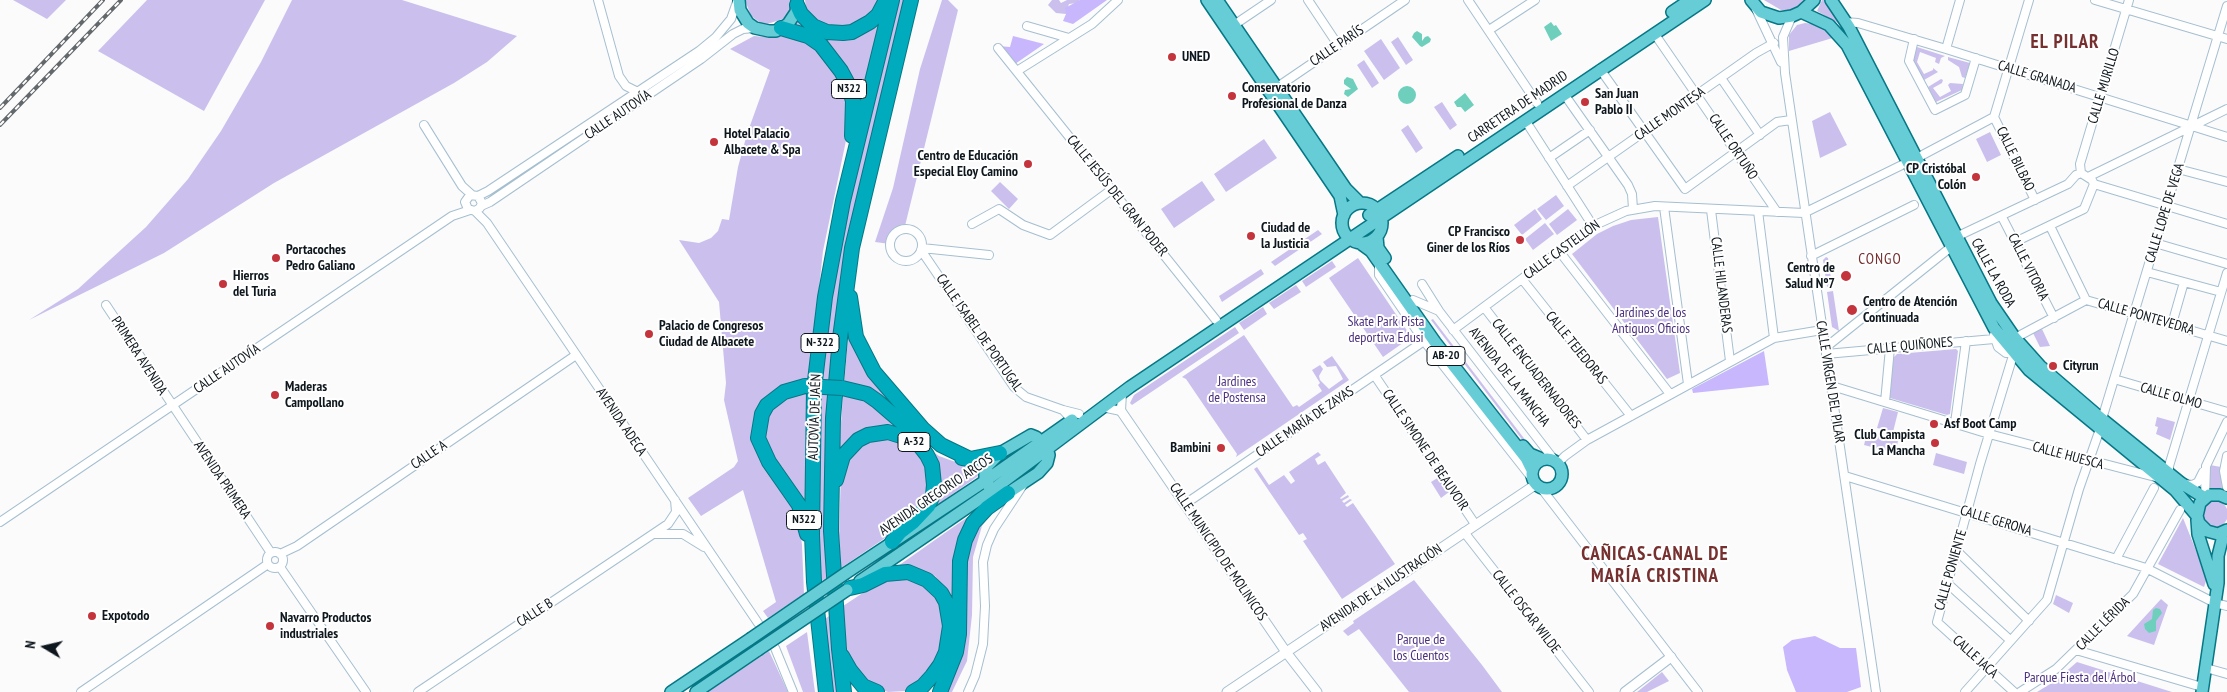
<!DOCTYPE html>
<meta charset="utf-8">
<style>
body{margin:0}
#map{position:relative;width:2227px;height:692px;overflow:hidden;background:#fbfbfb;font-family:"PT Sans Narrow",sans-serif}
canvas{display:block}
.north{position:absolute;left:20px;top:622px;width:50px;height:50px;-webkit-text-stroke:4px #fff;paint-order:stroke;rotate:279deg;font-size:14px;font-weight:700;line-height:20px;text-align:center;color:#0e171d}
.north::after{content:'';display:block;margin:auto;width:18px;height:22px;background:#0e171d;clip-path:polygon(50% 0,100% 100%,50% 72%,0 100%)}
</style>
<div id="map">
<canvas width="2227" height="692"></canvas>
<div class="north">N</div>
</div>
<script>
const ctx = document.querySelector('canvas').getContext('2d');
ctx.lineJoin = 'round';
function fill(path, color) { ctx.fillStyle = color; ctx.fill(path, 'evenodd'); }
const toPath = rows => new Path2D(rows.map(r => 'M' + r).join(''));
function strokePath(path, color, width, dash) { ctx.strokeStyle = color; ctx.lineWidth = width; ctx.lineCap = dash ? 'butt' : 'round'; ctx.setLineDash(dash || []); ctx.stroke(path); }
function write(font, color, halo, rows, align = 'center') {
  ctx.font = font + ' "PT Sans Narrow",sans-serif'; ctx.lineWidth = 4; ctx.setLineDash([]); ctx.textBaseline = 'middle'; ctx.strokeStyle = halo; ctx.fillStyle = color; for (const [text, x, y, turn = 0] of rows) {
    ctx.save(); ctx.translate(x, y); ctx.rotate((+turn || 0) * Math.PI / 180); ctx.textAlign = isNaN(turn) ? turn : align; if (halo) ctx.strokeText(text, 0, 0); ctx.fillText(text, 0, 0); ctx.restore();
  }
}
const green = toPath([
 [13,0,66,0,47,19],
 [147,0,265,0,204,111,98,51],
 [292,0,402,0,517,36,487,62,454,83,274,183,164,253,29,320,78,289,146,227,188,179,221,131,261,62],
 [745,0,792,0,792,4,789,12,783,19,767,24,761,23,751,16],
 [805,0,881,0,872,14,844,29,820,24,807,14],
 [898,0,908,0,831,384,821,384,836,261,855,167],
 [942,0,948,0,958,10,904,230,894,235,890,244,875,242,893,188,920,69],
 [1052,0,1059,0,1061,3,1067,0,1080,0,1077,3,1069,4,1066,14,1056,13,1048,5],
 [1764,0,1807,0,1797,9,1790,10,1781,10],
 [1822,0,1826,0,1849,41,1838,23,1817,11],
 [882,17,863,93,859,97,854,80,838,55,823,39,807,28,795,24,799,19,826,36],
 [1805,23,1822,25,1836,37,1789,51,1789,35,1797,25],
 [788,34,801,38,811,45,822,55,836,73,846,96,849,126,823,251,809,382,800,383,754,424,799,520,802,545,804,594,768,618,763,611,776,602,743,490,701,516,688,498,734,467,738,461,724,400,726,383,719,302,679,240,699,243,711,238,718,231,722,219,729,220,738,167,747,134,770,70,730,49,754,36,776,38],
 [1398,37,1413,60,1406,65,1391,42],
 [1381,39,1400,68,1384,80,1364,51],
 [1917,47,1945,56,1941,58,1939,64,1935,62,1936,58,1920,52,1917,62,1924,74,1933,70,1933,68,1938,72,1924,80,1913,60],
 [1948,57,1970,63,1965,78,1962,77,1959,67,1948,60],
 [1364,60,1379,83,1372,88,1357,65],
 [1941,79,1943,80,1942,83,1933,88,1940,97,1951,91,1948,85,1950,83,1963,84,1962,90,1936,102,1928,87],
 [1442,102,1457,125,1450,130,1434,107],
 [1830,112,1847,145,1820,158,1812,121],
 [1408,125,1423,148,1416,153,1401,130],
 [1990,132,2001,155,1987,162,1976,139],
 [1264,139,1277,158,1226,192,1214,174],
 [1202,181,1215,200,1174,228,1161,209],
 [1000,182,1018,199,1009,209,991,191],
 [1556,195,1564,206,1546,220,1537,209],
 [1535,209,1542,219,1522,235,1514,225],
 [1568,209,1577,220,1557,235,1549,224],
 [1658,217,1680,373,1667,379,1572,254,1597,234,1613,226,1631,220],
 [1545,223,1554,234,1533,250,1525,239],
 [1318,230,1322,234,1275,266,1271,262],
 [1826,257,1828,258,1832,286,1827,287,1823,260],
 [1358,258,1410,335,1410,338,1383,357,1329,278],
 [1332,261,1336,267,1306,287,1302,281],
 [1261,269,1264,274,1222,302,1219,296],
 [1296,285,1301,292,1274,309,1269,303],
 [1833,291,1839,331,1832,327,1827,292],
 [1263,307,1267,314,1244,330,1239,323],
 [1433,319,1536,454,1530,450,1431,320],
 [849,327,908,421,880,395,844,385],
 [1235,327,1239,333,1132,405,1130,403,1134,395],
 [2042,329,2050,346,2040,347,2033,333],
 [1244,335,1293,407,1297,405,1299,407,1322,391,1318,385,1320,383,1312,370,1320,365,1323,369,1319,376,1320,380,1329,389,1343,379,1336,366,1327,367,1323,362,1332,356,1349,380,1236,457,1237,454,1186,379,1182,377],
 [1956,349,1958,351,1950,414,1947,415,1890,398,1888,395,1894,357,1897,354],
 [810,392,806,508,764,443,767,414,784,397],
 [821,392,830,393,829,576,820,582,817,458],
 [843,394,866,399,907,434,895,429,839,452],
 [1883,408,1898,412,1893,432,1877,428],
 [2157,417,2175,422,2170,440,2156,434,2158,427,2155,426],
 [1867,433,1898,441,1895,453,1864,445],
 [877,436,911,444,926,461,930,486,922,508,888,536,841,568,839,536,841,472,854,449],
 [926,447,939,456,961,464,978,463,981,474,933,508],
 [1318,452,1321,455,1315,459,1318,465,1325,461,1346,493,1340,498,1341,499,1348,495,1349,497,1342,501,1344,503,1350,499,1352,500,1345,505,1347,507,1353,503,1395,564,1342,599,1303,541,1307,539,1303,533,1299,535,1254,469,1257,467,1269,485,1284,475,1291,484,1295,481,1289,472],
 [1936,453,1967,462,1964,474,1933,465],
 [2210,465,2221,467,2222,488,2208,488,2207,487],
 [1439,477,1449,492,1441,498,1431,482],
 '2202 514a13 13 0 1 1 26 0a13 13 0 1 1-26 0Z',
 [979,509,971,518,956,613,946,590,935,576,915,568,898,566],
 [992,512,982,526,973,557,972,615,967,661,952,692,945,692,966,557,974,531],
 [2183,518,2207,578,2204,587,2158,564],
 [903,575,929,586,944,609,942,651,916,686,905,691,888,692,868,685,850,663,845,639,843,606,878,583],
 [1414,580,1482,665,1502,692,1409,692,1359,629,1348,636,1343,631,1354,623,1353,621],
 [2056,595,2073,603,2069,613,2053,604],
 [2161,599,2168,605,2154,645,2127,636],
 [832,614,841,692,831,692,822,621],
 [807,632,814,685,815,692,803,692,786,646],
 [769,651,788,692,707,692,763,655],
 [2077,662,2172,692,2037,692,2055,681],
 [1662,672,1669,681,1647,692,1637,692]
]);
const forest = toPath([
 [1080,0,1107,0,1073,24,1063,21,1066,14,1065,8],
 [1013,36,1044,44,1015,64,998,46,1010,47],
 [1764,351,1769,385,1693,393,1692,389],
 [1815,636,1840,648,1856,648,1861,687,1847,692,1796,692,1787,670,1783,647,1792,640]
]);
const water = toPath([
 [1551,22,1554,26,1556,25,1562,34,1551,41,1544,27],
 [1417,31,1422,34,1422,41,1425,37,1428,36,1431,39,1430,42,1422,47,1420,46,1412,37,1414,33],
 [1347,77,1353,79,1358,89,1348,97,1344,94,1345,90,1351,89,1344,84,1344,80],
 '1398 95a9 9 0 1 1 18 0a9 9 0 1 1-18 0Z',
 [1465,93,1474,105,1465,112,1461,107,1457,107,1454,102],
 [2156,608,2160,609,2162,613,2156,621,2156,631,2149,633,2145,629,2144,624,2152,619,2153,610]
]);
const minor = toPath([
 [598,0,619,76,626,86,638,92],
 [1308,0,1338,45],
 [1468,0,1537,103],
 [2095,0,2227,39],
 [1756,9,1781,62],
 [1792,16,1783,37,1785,73,1876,692],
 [1845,22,1858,23,1946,49,2227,137],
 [1234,25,1271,0],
 [1027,26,1069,38],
 [1489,30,1535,0],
 [1654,33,1777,212],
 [1914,39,1909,61,1935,110,1965,95,1976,58],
 [998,48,1216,320],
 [1946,49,1960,0],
 [1600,69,1685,189,1777,122,1791,120],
 [1017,71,1092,24,1118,0],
 [1721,78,1760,135],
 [1273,90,1405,0],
 [1564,94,1628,185,1632,194,1633,209],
 [1994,117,2035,200],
 [1525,120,1593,226],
 [424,125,462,186,472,195],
 [1549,158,1590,130],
 [1915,159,1994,117,2029,0],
 [2178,169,2227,182],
 [2081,173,2080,164,2129,0],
 [2081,173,2092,180,2094,184,2227,224],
 [2088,177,2227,109],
 [1567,186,1756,53,1774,43],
 [478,196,482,203,480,208,475,211,468,209,465,202,470,195,478,196,488,191,699,51,716,37,731,19,737,2],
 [481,206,490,202,701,59,733,34,743,29,755,28],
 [1664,207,1688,384],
 [1711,210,1730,361],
 [475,211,487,223,758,623],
 [1758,211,1774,338],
 [2002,217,2054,318],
 [972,224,999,209,1023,225,1050,235,1111,190],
 [2050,226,2086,300],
 '890 245a16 16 0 1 1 32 0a16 16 0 1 1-32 0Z',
 [1956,237,2068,184,2076,175,2081,173],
 [2015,242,2084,209,2094,184],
 [2155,243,2227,264],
 [922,248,989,255],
 [921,250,1014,387,1026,397,1063,410,1072,420],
 [1559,251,1670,394],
 [1811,256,1914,205],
 [1379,264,1379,275,1424,341,1531,477],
 [2147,272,2221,292],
 [1522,279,1631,416],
 [1422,284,1439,311],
 [1413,300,1439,311,1555,461],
 [106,305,271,553],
 [1484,307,1587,440],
 [2172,324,2184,282],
 [1453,330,1593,226,1626,211,1655,206,1804,213,1908,162],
 [1994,335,1998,347,2006,353,2014,352],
 [2015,338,2086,300,2227,341],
 [1825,348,1951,247],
 [1826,354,1994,339],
 [1375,376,1475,524],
 [2114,379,2227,412],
 [1832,386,1989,434,2159,478],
 [1885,402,1890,348],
 [1102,407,1121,411,1122,393],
 [1063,410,1079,414],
 [2102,419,2227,6],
 [1955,423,1966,341],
 [2227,456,2224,471,2227,487],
 [1558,463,1565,456,1587,440,1774,338,1822,330],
 [2169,473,2169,466,2227,273],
 [1845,476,2146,568,2215,603,2227,606],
 [2184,484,2193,485,2198,482,2203,472],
 [1541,488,1698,692],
 [2205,498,2206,466,2227,422],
 [1185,504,1424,341],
 [0,522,452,216,470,210],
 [1464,532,1589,692],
 [654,534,683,534,704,547],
 [1956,550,2029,621],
 '267 560a8 8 0 1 1 16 0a8 8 0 1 1-16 0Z',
 [280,554,297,546,576,355],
 [2116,559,2154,488],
 [280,567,366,692],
 [1947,583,2010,640],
 [775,648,793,692],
 [2076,650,2202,687],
 [2206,668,2227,674],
 [81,692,268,564],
 [418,692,668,524,676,512,675,500],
 [968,692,975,676,983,644,985,606,983,562,987,545,994,529,1023,485],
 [1965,692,2047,600,2079,489,2100,429],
 [2014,692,1937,622,1980,464,2015,349],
 [2020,692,2056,669,2133,594,2180,510]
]);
const tertiary = toPath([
 [1121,411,1286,652,1317,692],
 [1227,692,1535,485],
 [1625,692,1671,657]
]);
const primary = toPath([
 [739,0,740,10,748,23,755,28,769,31,776,31,788,24,796,12,797,2],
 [1207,0,1340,196,1344,215],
 [1217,0,1346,189,1360,203],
 [1751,0,1761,12,1779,18,1792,16,1801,12,1814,0],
 [1831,0,1849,27,1991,303,2015,338,2040,366,2097,415,2181,483,2205,498],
 [1672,12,1690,0],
 [1801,12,1829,25,1847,45,1994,328,2029,370,2175,490,2197,516],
 '1342 223a20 20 0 1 1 40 0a20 20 0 1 1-40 0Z',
 [1369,215,1458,156],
 [1377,237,1378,248,1385,258],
 [1360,243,1371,251,1435,342,1526,458,1532,470],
 [1031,435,1036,437,1047,448,1049,455,1047,463,1038,473,1008,493,1000,494,992,490,985,481,985,471,988,465,1000,453,1031,435],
 [1523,446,1530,454,1542,459],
 '1532 474a15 15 0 1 1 30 0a15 15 0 1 1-30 0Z',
 [2227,498,2220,495,2209,495,2200,503,2197,516,2199,523,2207,531,2218,534,2227,530],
 [2197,520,2198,534,2214,584],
 [846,573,985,481,1072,420],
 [860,581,987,494,1130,387,1705,0],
 [671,692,750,639],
 [696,692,758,650],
 [2202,692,2218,583,2218,556,2224,532]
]);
const motorway = toPath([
 [797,5,801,14,813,26,827,32,843,33,852,32,870,22,878,15,886,0],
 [781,28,808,36,821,45,841,71,848,84,853,101,852,136],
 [850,297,856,337,874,372,923,429,941,445,970,459],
 [805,386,784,392,767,405,762,414,758,438,769,462,799,505,807,534],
 [842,388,867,394,877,401,920,438],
 [962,458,970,459,1000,453],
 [836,480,843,456,858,440,868,435,888,432,910,439,920,446,927,455,932,465,934,485,933,495,928,506,913,522,900,532,892,542],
 [850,588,863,585,885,574,908,572,927,580,941,593,946,602,950,626,946,652,940,665,932,676,923,686,913,692],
 [842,656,850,670,863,686,877,692],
 [826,692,814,582,812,535,814,389,825,297,843,201,892,0],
 [844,692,839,649,831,531,833,418,840,338,852,248,911,0],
 [940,692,956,652,959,634,960,561,965,540,973,523,987,508,1008,493]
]);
const rail = toPath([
 [0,108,103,0],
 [0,125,121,0]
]);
const primaryBridge = toPath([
 [750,639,846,573],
 [758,650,847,590]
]);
const motorwayBridge = toPath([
 [805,386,842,388]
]);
const markers = [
 [1172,57,5,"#c4343c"],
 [1232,96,5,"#c4343c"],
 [1585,102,5,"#c4343c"],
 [714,142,5,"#c4343c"],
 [1028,164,5,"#c4343c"],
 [1976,177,5,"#c4343c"],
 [1251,236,5,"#c4343c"],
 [1520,240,5,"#c4343c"],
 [276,258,5,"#c4343c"],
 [1846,276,6,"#c4343c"],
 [223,284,5,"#c4343c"],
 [1852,310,6,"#c4343c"],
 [649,334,5,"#c4343c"],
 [2053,366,5,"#c4343c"],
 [275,395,5,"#c4343c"],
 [1934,424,5,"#c4343c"],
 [1935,443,5,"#c4343c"],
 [1221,448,5,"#c4343c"],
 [92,616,5,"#c4343c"],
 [270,626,5,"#c4343c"]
];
const shields = [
 [849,89,35],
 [820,343,38],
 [1446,356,38],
 [914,442,32],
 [804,520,35]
];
const shieldNames = [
 ["N322",849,89],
 ["N-322",820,343],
 ["AB-20",1446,356],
 ["A-32",914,442],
 ["N322",804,520]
];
const streetNames = [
 ["CALLE PARÍS",1337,46,-34],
 ["CALLE GRANADA",2037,77,17],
 ["CALLE MURILLO",2104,86,-73],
 ["CARRETERA DE MADRID",1518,107,-34],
 ["CALLE MONTESA",1670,114,-35],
 ["CALLE AUTOVÍA",618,115,-34],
 ["CALLE ORTUÑO",1733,147,56],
 ["CALLE BILBAO",2015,159,64],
 ["CALLE JESÚS DEL GRAN PODER",1117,196,51],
 ["CALLE LOPE DE VEGA",2165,213,-73],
 ["CALLE CASTELLÓN",1562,250,-36],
 ["CALLE VITORIA",2028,267,63],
 ["CALLE LA RODA",1993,273,61],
 ["CALLE HILANDERAS",1721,285,83],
 ["CALLE PONTEVEDRA",2146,317,16],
 ["CALLE ISABEL DE PORTUGAL",979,333,55],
 ["CALLE QUIÑONES",1910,346,-5],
 ["CALLE TEJEDORAS",1576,348,51],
 ["PRIMERA AVENIDA",139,356,57],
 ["CALLE AUTOVÍA",227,369,-34],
 ["CALLE ENCUADERNADORES",1536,374,52],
 ["AVENIDA DE LA MANCHA",1509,377,52],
 ["CALLE VIRGEN DEL PILAR",1830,382,81],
 ["CALLE OLMO",2171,396,16],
 ["AUTOVÍA DE JAÉN",815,417,-88],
 ["AVENIDA ADECA",621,422,56],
 ["CALLE MARÍA DE ZAYAS",1305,422,-34],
 ["CALLE SIMONE DE BEAUVOIR",1425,450,56],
 ["CALLE A",429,455,-34],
 ["CALLE HUESCA",2068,456,15],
 ["AVENIDA PRIMERA",222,480,56],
 ["AVENIDA GREGORIO ARCOS",936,495,-34],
 ["CALLE GERONA",1996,521,17],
 ["CALLE MUNICIPIO DE MOLINICOS",1218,552,56],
 ["CALLE PONIENTE",1951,570,-74],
 ["AVENIDA DE LA ILUSTRACIÓN",1381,588,-34],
 ["CALLE OSCAR WILDE",1526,612,52],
 ["CALLE B",535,613,-33],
 ["CALLE LÉRIDA",2103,624,-45],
 ["CALLE JACA",1975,657,42]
];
const poiNames = [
 ["UNED",1182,57],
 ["Conservatorio",1242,88],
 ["Profesional de Danza",1242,104],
 ["San Juan",1595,94],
 ["Pablo II",1595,110],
 ["Hotel Palacio",724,134],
 ["Albacete & Spa",724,150],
 ["Centro de Educación",1018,156,"right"],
 ["Especial Eloy Camino",1018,172,"right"],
 ["CP Cristóbal",1966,169,"right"],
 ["Colón",1966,185,"right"],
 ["Ciudad de",1261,228],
 ["la Justicia",1261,244],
 ["CP Francisco",1510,232,"right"],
 ["Giner de los Ríos",1510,248,"right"],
 ["Portacoches",286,250],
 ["Pedro Galiano",286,266],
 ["Centro de",1835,268,"right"],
 ["Salud Nº7",1835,284,"right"],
 ["Hierros",233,276],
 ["del Turia",233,292],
 ["Centro de Atención",1863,302],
 ["Continuada",1863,318],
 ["Palacio de Congresos",659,326],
 ["Ciudad de Albacete",659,342],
 ["Cityrun",2063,366],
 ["Maderas",285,387],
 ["Campollano",285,403],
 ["Asf Boot Camp",1944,424],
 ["Club Campista",1925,435,"right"],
 ["La Mancha",1925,451,"right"],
 ["Bambini",1211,448,"right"],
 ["Expotodo",102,616],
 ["Navarro Productos",280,618],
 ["industriales",280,634]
];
const parkNames = [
 ["Jardines de los",1651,313],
 ["Antiguos Oficios",1651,329],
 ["Skate Park Pista",1386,322],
 ["deportiva Edusi",1386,338],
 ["Jardines",1237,382],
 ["de Postensa",1237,398],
 ["Parque de",1421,640],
 ["los Cuentos",1421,656],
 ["Parque Fiesta del Árbol",2080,678]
];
const neighbourhoodNames = [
 ["CONGO",1880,260]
];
const districtNames = [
 ["EL PILAR",2065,43],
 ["CAÑICAS-CANAL DE",1655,555],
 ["MARÍA CRISTINA",1655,577]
];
fill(green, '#cbc0ed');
fill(forest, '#c8b7fd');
fill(water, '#6ed0bc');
strokePath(minor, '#a5bfd0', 10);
strokePath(tertiary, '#a5bfd0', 11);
strokePath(primary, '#057785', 14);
strokePath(motorway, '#057785', 16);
strokePath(minor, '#fff', 8);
strokePath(tertiary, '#fff', 9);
strokePath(primary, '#66cdd7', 11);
strokePath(motorway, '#00abbd', 14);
strokePath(rail, '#63686c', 4);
strokePath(rail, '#fff', 2, [5.5]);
strokePath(primaryBridge, '#057785', 14, []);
strokePath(motorwayBridge, '#057785', 16, []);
strokePath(primaryBridge, '#66cdd7', 11);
strokePath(motorwayBridge, '#00abbd', 14);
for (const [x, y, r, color] of markers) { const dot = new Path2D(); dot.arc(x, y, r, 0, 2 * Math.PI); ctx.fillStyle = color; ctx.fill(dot); strokePath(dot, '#fff', 2); }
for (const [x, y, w] of shields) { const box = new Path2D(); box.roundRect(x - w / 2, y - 9.5, w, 19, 4); ctx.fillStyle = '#fff'; ctx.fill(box); strokePath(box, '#0e171d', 1); }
write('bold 12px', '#0e171d', null, shieldNames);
write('14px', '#0e171d', '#fff', streetNames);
write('bold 14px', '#0e171d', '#fff', poiNames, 'left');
write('14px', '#4b307f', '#fff', parkNames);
ctx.letterSpacing = '1px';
write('15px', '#76302f', '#fff', neighbourhoodNames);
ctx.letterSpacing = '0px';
ctx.letterSpacing = '1px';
write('bold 19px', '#76302f', '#fff', districtNames);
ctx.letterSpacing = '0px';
</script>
